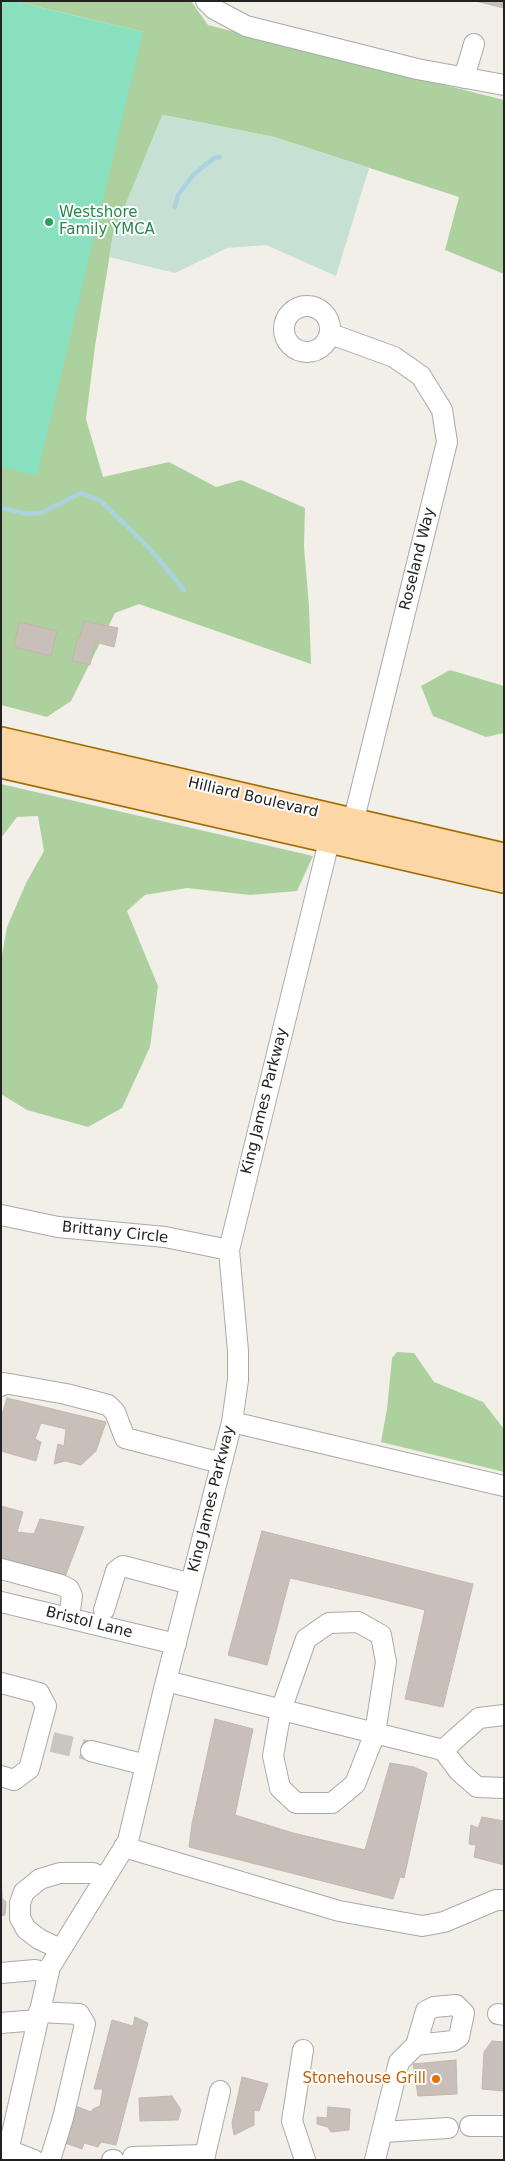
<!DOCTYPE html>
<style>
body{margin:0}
#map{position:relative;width:505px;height:2161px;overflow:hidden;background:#f2efe9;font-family:"DejaVu Sans",sans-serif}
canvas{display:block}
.frame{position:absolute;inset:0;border:2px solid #222;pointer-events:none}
</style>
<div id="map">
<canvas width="505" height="2161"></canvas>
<div class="frame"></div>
</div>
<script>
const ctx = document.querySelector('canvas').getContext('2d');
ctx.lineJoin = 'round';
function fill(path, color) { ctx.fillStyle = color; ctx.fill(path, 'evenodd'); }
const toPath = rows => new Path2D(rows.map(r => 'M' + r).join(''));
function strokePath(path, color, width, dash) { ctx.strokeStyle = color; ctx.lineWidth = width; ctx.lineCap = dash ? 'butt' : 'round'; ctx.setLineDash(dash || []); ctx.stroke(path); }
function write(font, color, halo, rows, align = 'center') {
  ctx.font = font + ' "DejaVu Sans",sans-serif'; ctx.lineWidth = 4; ctx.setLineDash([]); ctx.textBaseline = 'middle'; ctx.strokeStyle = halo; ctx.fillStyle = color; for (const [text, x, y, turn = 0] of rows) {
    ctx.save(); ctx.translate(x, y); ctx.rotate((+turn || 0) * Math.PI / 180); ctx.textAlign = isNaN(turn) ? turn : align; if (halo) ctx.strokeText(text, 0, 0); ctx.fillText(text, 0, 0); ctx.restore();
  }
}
const forest = toPath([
 [14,1,191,1,208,25,504,100,504,274,445,250,459,197,274,137,163,115,113,235,95,346,86,419,103,477,169,462,216,487,241,480,305,508,304,547,309,606,311,664,139,604,115,613,71,701,47,717,1,705,1,353,143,32],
 [450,670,504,686,504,733,486,737,433,716,421,686],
 [1,784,313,856,297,891,250,895,187,888,145,895,127,911,158,986,150,1047,122,1108,88,1127,27,1110,1,1094,1,960,7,927,26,883,44,851,38,816,17,817,1,838],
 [397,1352,414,1353,434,1382,483,1402,504,1429,504,1472,381,1442,387,1409,392,1358]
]);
const wetland = toPath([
 [162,115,274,137,369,168,336,276,266,245,227,248,175,273,109,257,113,235]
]);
const pitch = toPath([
 [1,1,14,1,143,32,37,476,1,467]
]);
const stream = toPath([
 [175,207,178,195,194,174,214,158,220,157],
 [1,508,28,514,40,513,81,493,101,501,151,550,184,590]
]);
const building = toPath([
 [475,1,504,1,504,8,475,1],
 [84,621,118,628,114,647,95,642,90,665,72,661,78,636,80,637,84,621],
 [19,622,57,631,51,656,14,647,19,622],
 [7,1398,106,1422,96,1451,81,1465,65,1461,54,1464,58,1444,64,1446,66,1429,41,1423,35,1439,41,1442,36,1461,1,1451,1,1418,7,1398],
 [1,1506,23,1512,17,1532,34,1534,40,1519,84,1527,65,1577,1,1560,1,1506],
 [262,1531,473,1584,443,1707,405,1699,425,1610,369,1596,290,1578,267,1665,228,1655,262,1531],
 [215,1719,253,1729,235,1815,293,1833,365,1850,390,1763,414,1767,427,1773,404,1878,400,1877,393,1899,189,1847,192,1824,215,1719],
 [482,1817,504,1821,504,1865,474,1857,476,1845,469,1844,471,1825,478,1828,482,1817],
 [1,1867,2,1898,6,1902,5,1915,1,1916,1,1867],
 [135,2017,148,2023,116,2145,101,2142,98,2147,84,2143,82,2149,65,2143,73,2105,91,2112,93,2109,100,2106,103,2089,94,2089,112,2020,133,2026,135,2017],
 [492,2041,504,2042,504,2091,482,2089,484,2052,492,2041],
 [456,2060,457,2094,418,2096,413,2064,456,2060],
 [242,2077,268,2084,259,2111,254,2110,254,2125,234,2135,232,2123,242,2077],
 [172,2096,181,2110,178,2120,140,2121,139,2098,172,2096],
 [328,2107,350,2109,349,2130,331,2132,328,2127,317,2124,317,2117,327,2118,328,2107]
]);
const minorTunnel = toPath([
 [52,1742,91,1751]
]);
const minor = toPath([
 [206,1,214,9,246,26,417,69,504,85],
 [464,78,474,44],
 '284 329a23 23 0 1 1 46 0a23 23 0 1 1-46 0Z',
 [331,334,394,357,421,376,442,410,447,442,350,835],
 [1,1215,58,1227,165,1237,229,1250],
 [1,1386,4,1383,66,1394,108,1405,115,1412,125,1438,221,1463],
 [232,1422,504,1486],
 [1,1569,61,1585,69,1589,72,1596,69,1618],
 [1,1602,176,1644],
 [104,1610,116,1571,123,1566,191,1584],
 [358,1622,381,1635,386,1662,375,1733,355,1784,332,1803,296,1803,280,1788,273,1756,281,1710,306,1639,329,1623,358,1622],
 [166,1681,443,1750,459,1771,477,1787,504,1788],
 [1,1683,39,1693,46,1706,29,1769,14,1780,1,1776],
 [443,1750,479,1718,504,1715],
 [91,1751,146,1765],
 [124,1847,339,1911,422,1926,444,1922,496,1900,504,1900],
 [60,1949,39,1939,26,1929,20,1918,20,1903,24,1892,40,1879,60,1873,93,1873,104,1879],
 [1,1973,35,1970,48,1973],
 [39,2012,79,2014,85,2024,63,2118,50,2160],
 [498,2014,504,2015],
 [1,2023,37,2020],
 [303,2050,292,2121,305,2160],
 [470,2126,504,2126],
 [382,2132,448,2128],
 [8,2150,34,2160],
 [205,2155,220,2091],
 [6,2160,50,1967,128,1841,163,1693,232,1422,238,1380,238,1351,229,1250,333,825],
 [112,2160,114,2160],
 [132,2160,133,2157,205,2155,204,2160],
 [375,2160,399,2062,416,2045,426,2011,434,2007,456,2005,464,2013,459,2037,453,2041,416,2045]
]);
const major = toPath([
 [1,740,504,856],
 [1,765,504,880]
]);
const markers = [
 [49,222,5,"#2e9e5b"],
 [436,2079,5,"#e8710a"]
];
const leisureNames = [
 ["Westshore",59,213],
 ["Family YMCA",59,230]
];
const streetNames = [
 ["Roseland Way",418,559,-76],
 ["Hilliard Boulevard",253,798,13],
 ["King James Parkway",265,1101,-76],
 ["Brittany Circle",115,1233,6],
 ["King James Parkway",212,1499,-76],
 ["Bristol Lane",89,1623,14]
];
const foodNames = [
 ["Stonehouse Grill",426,2079]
];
fill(forest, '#add19e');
fill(wetland, '#c6e0d4');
fill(pitch, '#88e0be');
strokePath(stream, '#aad3df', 4.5);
fill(building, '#c7bfb8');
strokePath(building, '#c4b6ab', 1);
strokePath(minorTunnel, '#c8c6c1', 20, [20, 10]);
strokePath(minor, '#a9a9a9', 22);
strokePath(major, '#a06b00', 28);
strokePath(minor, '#fff', 20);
strokePath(major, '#fcd6a4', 25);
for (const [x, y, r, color] of markers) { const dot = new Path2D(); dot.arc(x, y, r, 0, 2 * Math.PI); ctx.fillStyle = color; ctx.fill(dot); strokePath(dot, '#fff', 2); }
write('15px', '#27864d', '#fff', leisureNames, 'left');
write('15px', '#222', '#fff', streetNames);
write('15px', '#c56008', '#fff', foodNames, 'right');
</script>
